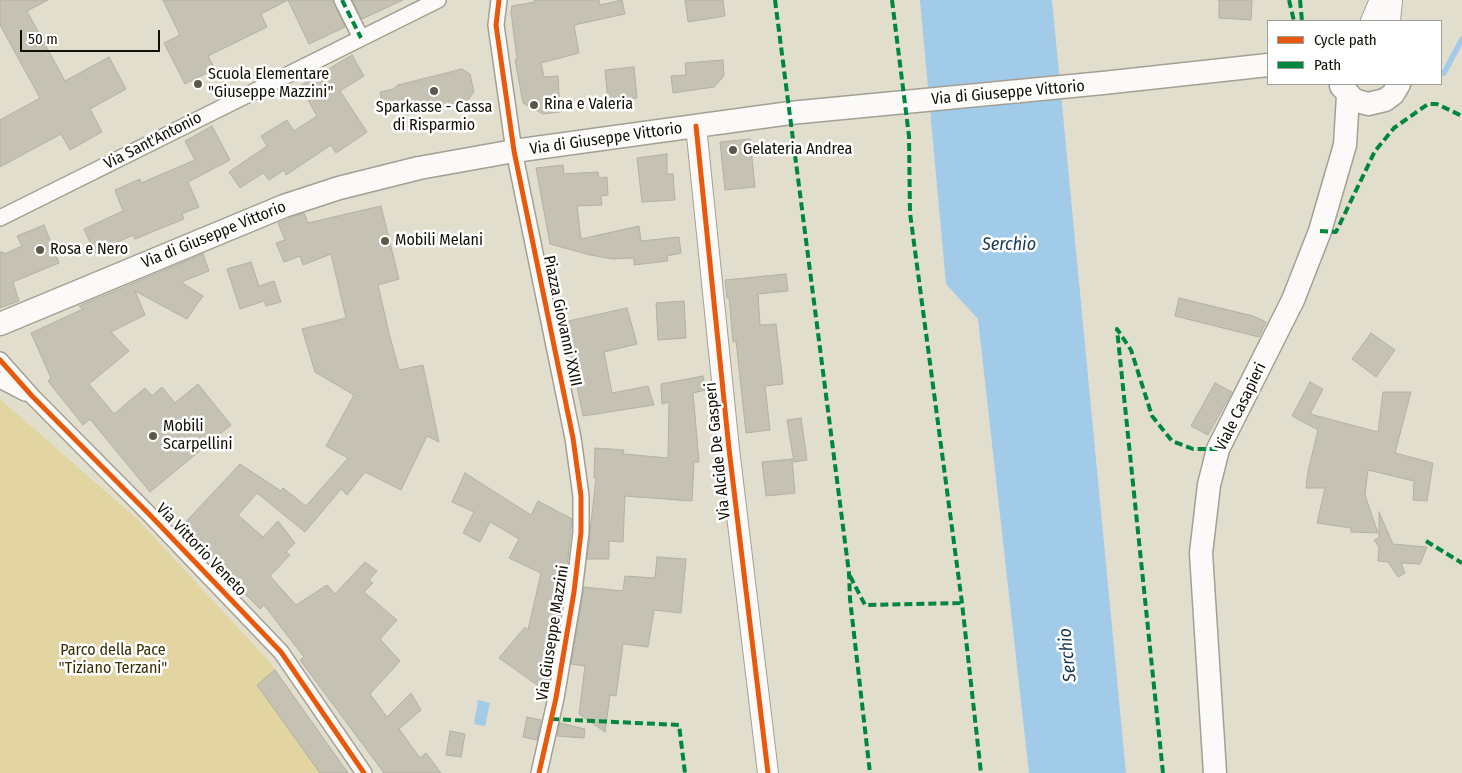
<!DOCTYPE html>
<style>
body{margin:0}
#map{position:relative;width:1462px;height:773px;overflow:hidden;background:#e2decd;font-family:"Fira Sans Condensed",sans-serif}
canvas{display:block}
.legend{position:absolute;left:1267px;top:20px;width:175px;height:65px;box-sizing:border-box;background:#fff;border:1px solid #a09f9b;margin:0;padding:6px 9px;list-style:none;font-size:15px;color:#121005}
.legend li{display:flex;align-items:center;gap:10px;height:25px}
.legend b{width:25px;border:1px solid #a09f9b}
.scale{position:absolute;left:20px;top:30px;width:140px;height:22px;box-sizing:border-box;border:2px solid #121005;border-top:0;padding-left:6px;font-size:15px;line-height:18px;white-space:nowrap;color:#121005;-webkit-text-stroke:4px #fff;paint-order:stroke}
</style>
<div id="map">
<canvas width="1462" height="773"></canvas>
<ul class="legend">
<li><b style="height:6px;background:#e8590c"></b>Cycle path</li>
<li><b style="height:6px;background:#00873e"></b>Path</li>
</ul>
<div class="scale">50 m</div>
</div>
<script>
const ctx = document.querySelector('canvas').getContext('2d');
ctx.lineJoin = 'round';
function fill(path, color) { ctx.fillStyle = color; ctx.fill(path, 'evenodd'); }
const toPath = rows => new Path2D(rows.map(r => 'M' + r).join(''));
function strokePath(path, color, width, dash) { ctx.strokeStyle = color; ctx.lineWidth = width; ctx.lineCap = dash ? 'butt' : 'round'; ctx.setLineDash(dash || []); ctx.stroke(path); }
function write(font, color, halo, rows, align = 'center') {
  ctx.font = font + ' "Fira Sans Condensed",sans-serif'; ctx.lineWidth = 5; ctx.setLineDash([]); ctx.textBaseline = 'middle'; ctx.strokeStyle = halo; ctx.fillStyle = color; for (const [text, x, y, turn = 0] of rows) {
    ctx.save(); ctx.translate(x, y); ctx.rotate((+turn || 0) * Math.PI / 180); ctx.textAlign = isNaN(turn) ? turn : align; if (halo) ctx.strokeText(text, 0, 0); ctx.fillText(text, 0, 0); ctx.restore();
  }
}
const green = toPath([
 [0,399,137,519,268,660,348,773,0,773]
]);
const water = toPath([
 [920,0,1052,0,1126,773,1029,773,978,319,946,284],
 [478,700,490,703,485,726,474,724]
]);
const stream = toPath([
 [1444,73,1462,39]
]);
const building = toPath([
 [0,0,48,0,27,11,65,81,109,57,126,89,90,109,102,132,70,150,61,134,0,167,0,120,40,98,0,25,0,0],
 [163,0,333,0,345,27,309,44,288,0,261,14,267,27,208,56,215,69,185,84,164,43,180,35,163,0],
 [352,0,403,0,362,19,352,0],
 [534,0,599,0,600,5,622,0,625,14,574,25,579,53,541,63,544,77,558,76,560,112,543,114,523,103,515,60,517,59,511,12,512,6,535,2,534,0],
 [685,0,723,0,725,16,688,22,685,0],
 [1219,0,1252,0,1251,20,1219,18,1219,0],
 [352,55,364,76,340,91,367,132,336,153,331,145,286,175,284,170,269,180,263,173,240,188,229,172,267,146,261,136,287,120,294,131,317,116,300,86,352,55],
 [723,60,724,76,714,87,673,93,671,76,686,75,685,63,723,60],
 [634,67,637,98,608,101,605,70,634,67],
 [462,69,470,74,474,92,468,100,404,115,395,107,383,109,380,92,393,89,398,85,462,69],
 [212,126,230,160,188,182,199,207,182,214,184,219,135,239,133,235,95,253,84,229,123,211,115,190,140,179,141,183,195,160,185,141,212,126],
 [750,139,755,187,725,190,720,142,750,139],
 [667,154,667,174,673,174,675,200,642,202,637,158,667,154],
 [563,165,564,174,598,172,599,178,607,177,608,195,601,196,602,205,577,206,581,239,639,226,641,241,679,237,681,253,667,256,668,261,634,265,634,258,613,259,590,255,550,244,536,168,563,165],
 [381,206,399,279,378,285,389,333,399,370,423,365,439,442,427,436,401,490,365,472,347,495,341,489,305,532,257,493,238,515,263,537,278,521,295,543,286,552,290,555,270,576,296,605,327,585,335,594,365,562,377,571,369,580,373,583,364,592,397,620,380,639,400,661,370,694,387,717,411,693,421,710,399,729,420,758,426,753,441,773,384,773,300,660,304,657,264,605,260,609,235,584,238,580,180,528,240,464,281,491,283,488,306,506,348,458,326,446,354,395,315,372,302,329,346,318,331,254,303,265,300,256,284,262,276,243,285,240,278,223,304,213,308,223,381,206],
 [44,225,59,263,13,282,19,301,0,308,0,252,3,252,4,254,22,246,17,236,44,225],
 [203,254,209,271,181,282,203,296,187,319,135,291,145,315,111,332,129,351,89,384,114,414,145,388,152,396,162,387,175,403,198,384,231,425,150,492,90,419,83,425,48,381,51,378,31,333,83,309,79,306,203,254],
 [251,262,259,286,274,281,281,302,266,306,264,301,240,309,227,269,251,262],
 [786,274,788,291,758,294,760,325,776,324,783,384,765,386,770,430,746,433,736,341,733,342,729,297,727,298,725,280,786,274],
 [1179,298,1253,316,1266,322,1259,337,1175,316,1179,298],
 [684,301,686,338,658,340,656,303,684,301],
 [627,308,637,344,604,352,612,393,648,386,654,405,583,416,564,322,627,308],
 [1371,333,1395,350,1376,377,1352,359,1371,333],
 [703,376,706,390,693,393,699,462,694,462,692,501,625,496,623,542,609,541,609,559,587,559,596,478,594,478,595,448,624,450,623,454,668,458,669,402,662,404,661,384,703,376],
 [1310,382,1323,389,1310,414,1378,432,1383,392,1411,392,1395,453,1433,463,1427,501,1413,500,1414,481,1368,470,1365,495,1378,533,1351,532,1351,528,1317,523,1325,488,1306,488,1308,471,1318,430,1292,416,1310,382],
 [1215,383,1232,392,1208,435,1191,426,1215,383],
 [801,418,807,460,794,462,787,420,801,418],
 [792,459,795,493,766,496,762,462,792,459],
 [465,473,531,515,538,501,572,519,568,558,563,585,565,586,565,591,547,692,499,658,525,627,528,630,541,573,509,558,519,539,490,522,480,542,463,533,474,512,452,502,465,473],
 [1379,512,1393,544,1427,547,1420,564,1401,563,1405,573,1398,577,1388,562,1378,561,1379,547,1374,540,1379,538,1379,512],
 [657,557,686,559,681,613,654,610,648,647,623,644,616,696,610,695,605,732,579,714,585,666,571,664,584,587,623,591,625,576,655,578,657,557],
 [275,670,331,749,348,773,320,773,257,685,275,670],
 [527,717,541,720,537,740,523,737,527,717],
 [560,723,585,729,584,738,557,736,560,723],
 [450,731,465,734,461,757,446,755,450,731]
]);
const minor = toPath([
 [342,0,361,38],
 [499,0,496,25,514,151,573,438,581,496,581,532,574,592,556,698,539,773],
 [0,218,438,0],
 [0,360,32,396,149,514,281,652,364,773],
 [0,380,25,393]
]);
const tertiary = toPath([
 [1371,21,1380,0],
 [1390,21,1392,0],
 [696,126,729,449,768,773]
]);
const secondary = toPath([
 [1341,86,1354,100,1368,104,1385,100,1393,94,1399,84],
 [0,324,284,206,339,188,419,168,514,151,790,113,1103,83,1268,65],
 [1215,773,1201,553,1209,485,1218,449,1293,300,1320,231,1345,145,1348,96]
]);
const quiet = toPath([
 [342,0,361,38],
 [775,0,849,573,850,599,870,773],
 [892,0,909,136,910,213,962,603,981,773],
 [1289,0,1294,21],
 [1300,0,1302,21],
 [1320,231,1336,232,1375,151,1394,128,1428,104,1437,104,1462,116],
 [1426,541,1462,563],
 [850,576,865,605,962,603],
 [551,719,679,725,685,773],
 [1163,773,1117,329,1131,350,1152,416,1172,441,1193,449,1218,449]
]);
const cycleway = toPath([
 [499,0,496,25,514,151,573,438,581,496,581,532,574,592,556,698,539,773],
 [696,126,729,449,768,773],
 [0,360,32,396,149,514,281,652,364,773]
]);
const markers = [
 [198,84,5,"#5b584b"],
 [434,91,5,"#5b584b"],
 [534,105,5,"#5b584b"],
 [733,150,5,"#5b584b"],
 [385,241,5,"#5b584b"],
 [40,250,5,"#5b584b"],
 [153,436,5,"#5b584b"]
];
const poiNames = [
 ["Scuola Elementare",208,75],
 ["\"Giuseppe Mazzini\"",208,93],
 ["Rina e Valeria",544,105],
 ["Sparkasse - Cassa",434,108,"center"],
 ["di Risparmio",434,126,"center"],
 ["Gelateria Andrea",743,150],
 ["Mobili Melani",395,241],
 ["Rosa e Nero",50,250],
 ["Mobili",163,427],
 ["Scarpellini",163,445]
];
const streetNames = [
 ["Via di Giuseppe Vittorio",1008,93,-5],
 ["Via di Giuseppe Vittorio",606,139,-8],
 ["Via Sant'Antonio",153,141,-27],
 ["Via di Giuseppe Vittorio",214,235,-22],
 ["Piazza Giovanni XXIII",562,321,78],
 ["Viale Casapieri",1241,407,-64],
 ["Via Alcide De Gasperi",718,451,-96],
 ["Via Vittorio Veneto",201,550,46],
 ["Via Giuseppe Mazzini",553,633,-81]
];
const parkNames = [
 ["Parco della Pace",113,651],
 ["\"Tiziano Terzani\"",113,669]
];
const waterNames = [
 ["Serchio",1009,245],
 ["Serchio",1068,655,-96]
];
fill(green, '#e2d5a1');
fill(water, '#a2cbe9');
strokePath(stream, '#a2cbe9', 5.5);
fill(building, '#c5c2b4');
strokePath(building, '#b3b0a3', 1);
strokePath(minor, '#a3a093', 18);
strokePath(tertiary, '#a3a093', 22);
strokePath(secondary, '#a3a093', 25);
strokePath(minor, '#fbfaf8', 15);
strokePath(tertiary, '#fbfaf8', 20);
strokePath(secondary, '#fbfaf8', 22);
strokePath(quiet, '#00873e', 4, [8, 4]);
strokePath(cycleway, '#e8590c', 5);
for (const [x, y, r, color] of markers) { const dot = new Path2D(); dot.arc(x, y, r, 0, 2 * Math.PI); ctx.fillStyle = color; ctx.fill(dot); strokePath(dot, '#fff', 2); }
write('16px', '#121005', '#fff', poiNames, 'left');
write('16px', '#121005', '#fff', streetNames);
write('16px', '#392f03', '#fff', parkNames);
write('italic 18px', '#163851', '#fff', waterNames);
</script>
